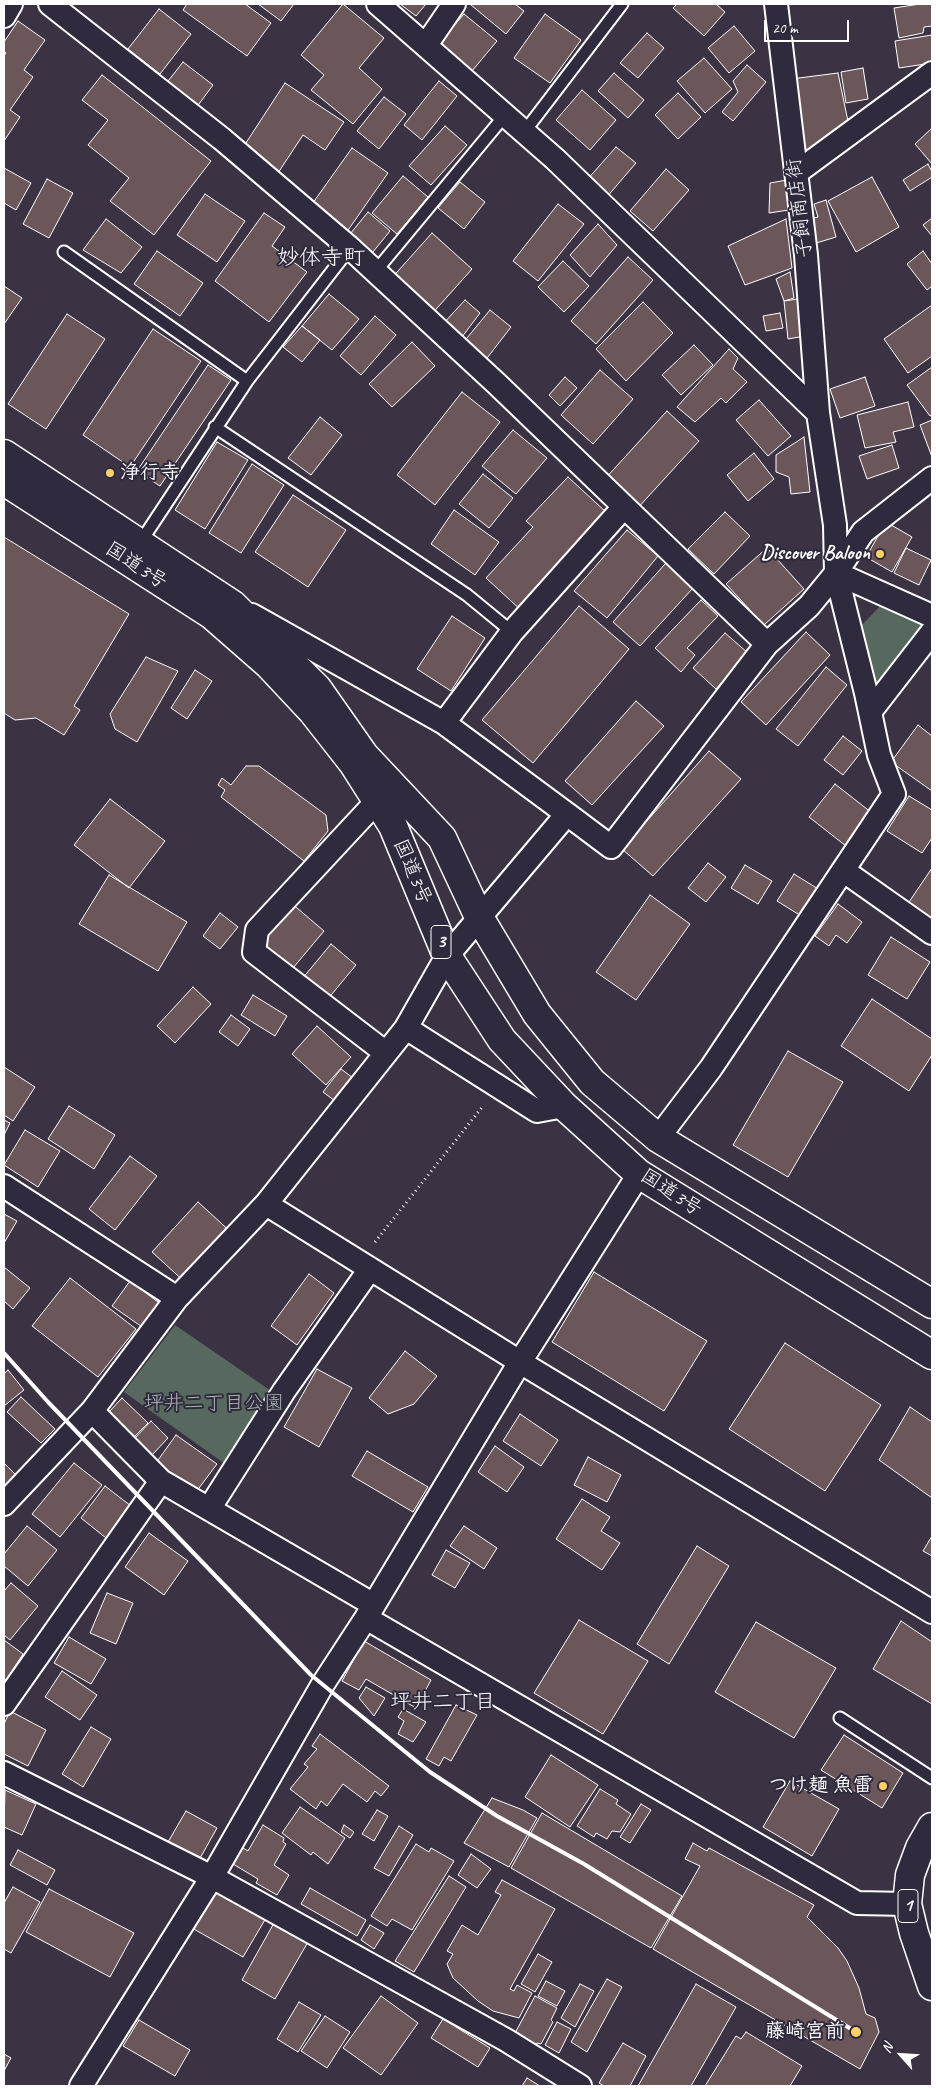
<!DOCTYPE html>
<meta charset="utf-8">
<style>
body{margin:0}
#map{position:relative;width:936px;height:2090px;overflow:hidden;background:#3b3343;font-family:Caveat,sans-serif}
canvas{display:block}
.frame{position:absolute;inset:0;border:5px solid #fff;pointer-events:none}
.north{position:absolute;left:876px;top:2030px;width:50px;height:50px;-webkit-text-stroke:4px #2f2a3d;paint-order:stroke;rotate:296deg;font-size:14px;font-weight:700;line-height:20px;text-align:center;color:#fff}
.north::after{content:'';display:block;margin:auto;width:18px;height:22px;background:#fff;clip-path:polygon(50% 0,100% 100%,50% 72%,0 100%)}
.scale{position:absolute;left:764px;top:20px;width:85px;height:22px;box-sizing:border-box;border:2px solid #fff;border-top:0;padding-left:6px;font-size:15px;line-height:18px;white-space:nowrap;color:#fff;-webkit-text-stroke:4px #2f2a3d;paint-order:stroke}
</style>
<div id="map">
<canvas width="936" height="2090"></canvas>
<div class="frame"></div>
<div class="north">N</div>
<div class="scale">20 m</div>
</div>
<script>
const ctx = document.querySelector('canvas').getContext('2d');
ctx.lineJoin = 'round';
function fill(path, color) { ctx.fillStyle = color; ctx.fill(path, 'evenodd'); }
const toPath = rows => new Path2D(rows.map(r => 'M' + r).join(''));
function strokePath(path, color, width, dash) { ctx.strokeStyle = color; ctx.lineWidth = width; ctx.lineCap = dash ? 'butt' : 'round'; ctx.setLineDash(dash || []); ctx.stroke(path); }
function write(font, color, halo, rows, align = 'center') {
  ctx.font = font + ' Caveat,"Klee One",sans-serif'; ctx.lineWidth = 4; ctx.setLineDash([]); ctx.textBaseline = 'middle'; ctx.strokeStyle = halo; ctx.fillStyle = color; for (const [text, x, y, turn = 0] of rows) {
    ctx.save(); ctx.translate(x, y); ctx.rotate((+turn || 0) * Math.PI / 180); ctx.textAlign = isNaN(turn) ? turn : align; if (halo) ctx.strokeText(text, 0, 0); ctx.fillText(text, 0, 0); ctx.restore();
  }
}
const green = toPath([
 [886,600,931,620,877,691,857,630],
 [175,1325,274,1393,228,1466,124,1392]
]);
const building = toPath([
 [187,4,245,4,271,23,247,56,183,10,187,4],
 [258,4,294,4,281,21,258,4],
 [343,4,384,38,359,68,382,89,353,124,311,90,324,75,301,55,343,4],
 [400,4,426,4,416,16,400,4],
 [472,4,515,4,524,11,506,34,471,5,472,4],
 [677,4,716,4,725,12,704,36,673,8,677,4],
 [920,4,932,4,932,26,924,27,923,33,899,38,894,8,920,4],
 [159,9,191,34,160,74,128,49,159,9],
 [464,14,497,41,472,71,439,43,464,14],
 [545,14,581,40,550,83,514,58,545,14],
 [18,21,45,40,24,70,33,77,10,110,20,117,4,141,4,56,6,53,4,51,4,42,18,21],
 [734,26,755,51,729,73,708,48,734,26],
 [647,33,664,48,638,78,620,63,647,33],
 [932,35,932,63,899,68,895,41,932,35],
 [704,58,732,89,705,113,677,81,704,58],
 [183,62,213,85,196,108,165,85,183,62],
 [747,65,766,82,733,121,722,112,738,92,733,81,747,65],
 [863,68,868,99,846,103,841,72,863,68],
 [614,73,644,100,628,118,598,91,614,73],
 [838,73,849,126,802,162,791,79,838,73],
 [102,75,211,161,154,235,110,201,129,178,88,145,108,120,82,100,102,75],
 [439,81,457,96,422,140,404,125,439,81],
 [285,83,344,122,325,150,303,135,278,173,242,149,285,83],
 [582,90,616,120,590,150,556,120,582,90],
 [678,93,701,117,678,139,655,115,678,93],
 [384,97,406,114,379,149,357,131,384,97],
 [445,126,467,145,431,185,409,166,445,126],
 [932,128,932,164,915,144,932,128],
 [616,147,636,163,606,198,586,181,616,147],
 [352,148,388,173,346,233,310,207,352,148],
 [928,164,932,172,932,177,910,191,903,180,928,164],
 [4,168,31,183,16,210,4,203,4,168],
 [666,169,689,190,653,231,630,211,666,169],
 [403,176,428,197,397,234,372,213,403,176],
 [872,177,899,227,856,252,828,201,872,177],
 [47,179,73,193,49,238,23,224,47,179],
 [787,180,789,210,769,213,770,183,787,180],
 [460,182,485,202,464,229,438,208,460,182],
 [205,194,245,221,217,262,177,235,205,194],
 [826,200,836,237,813,244,806,220,818,217,814,204,826,200],
 [558,204,584,224,538,281,513,261,558,204],
 [368,212,390,231,368,258,346,239,368,212],
 [264,213,285,227,272,246,307,272,269,322,215,281,264,213],
 [932,218,932,236,923,225,932,218],
 [106,219,142,247,121,273,83,250,106,219],
 [786,219,792,268,745,285,728,246,786,219],
 [598,224,617,245,590,277,570,255,598,224],
 [432,233,472,269,430,316,390,280,432,233],
 [157,251,203,283,180,316,134,284,157,251],
 [923,251,932,264,932,286,927,290,907,264,923,251],
 [628,257,653,280,596,344,571,321,628,257],
 [563,261,589,286,564,312,538,287,563,261],
 [790,272,794,298,784,301,776,279,790,272],
 [4,286,22,298,4,324,4,286],
 [329,294,359,319,332,350,302,326,329,294],
 [798,299,805,336,788,339,784,301,798,299],
 [465,300,480,313,459,341,442,325,465,300],
 [643,302,673,333,626,381,596,349,643,302],
 [932,305,932,356,908,373,884,339,932,305],
 [490,310,511,327,484,362,462,344,490,310],
 [780,313,783,328,766,331,763,316,780,313],
 [67,314,105,339,46,429,8,404,67,314],
 [375,316,396,335,361,375,340,356,375,316],
 [302,326,320,340,302,362,283,347,302,326],
 [153,329,201,361,130,467,83,435,153,329],
 [412,342,435,366,392,407,369,384,412,342],
 [694,345,713,365,681,395,662,375,694,345],
 [729,349,738,358,733,369,747,382,726,403,721,398,695,422,677,407,729,349],
 [208,365,231,380,160,486,137,471,208,365],
 [932,367,932,415,930,416,907,385,932,367],
 [600,370,633,399,593,444,561,415,600,370],
 [565,377,577,388,560,406,549,395,565,377],
 [865,377,875,406,840,418,830,389,865,377],
 [462,392,500,422,435,505,397,475,462,392],
 [759,400,791,436,768,456,736,420,759,400],
 [908,402,914,427,893,432,896,442,865,448,857,415,908,402],
 [667,411,699,441,635,511,603,481,667,411],
 [320,417,342,435,311,475,288,458,320,417],
 [932,420,932,457,920,425,932,420],
 [513,430,547,458,516,494,482,466,513,430],
 [804,437,810,492,791,494,789,477,776,472,776,455,804,437],
 [217,442,248,460,205,529,175,510,217,442],
 [892,445,899,468,867,479,859,456,892,445],
 [754,453,774,479,748,501,727,475,754,453],
 [252,464,284,485,241,553,209,533,252,464],
 [483,474,513,498,489,528,459,504,483,474],
 [568,477,607,513,523,612,486,578,533,527,526,521,568,477],
 [293,495,346,530,308,587,255,552,293,495],
 [454,510,499,542,475,575,431,544,454,510],
 [725,512,750,536,714,574,688,549,725,512],
 [886,522,912,537,892,572,866,557,886,522],
 [627,530,658,556,607,618,574,591,627,530],
 [4,537,129,614,74,706,80,710,64,735,36,718,15,720,4,713,4,537],
 [767,548,804,589,764,625,726,584,767,548],
 [906,548,931,560,919,585,894,573,906,548],
 [666,563,693,588,640,646,613,622,666,563],
 [701,600,718,616,687,648,695,655,681,672,655,648,701,600],
 [579,606,629,649,533,763,482,720,579,606],
 [452,616,485,638,451,691,417,669,452,616],
 [806,632,830,655,766,725,741,702,806,632],
 [725,633,748,653,716,689,693,668,725,633],
 [146,657,178,671,137,742,115,729,110,714,146,657],
 [826,667,847,685,798,746,776,729,826,667],
 [195,670,212,681,187,719,171,708,195,670],
 [636,701,664,726,592,805,565,781,636,701],
 [918,725,932,736,932,791,891,762,918,725],
 [843,736,862,751,843,775,824,760,843,736],
 [709,751,741,779,653,876,622,849,709,751],
 [246,766,259,766,326,815,328,831,304,861,221,797,225,790,218,785,222,778,231,785,246,766],
 [835,784,872,813,846,846,809,817,835,784],
 [909,796,932,810,932,838,922,853,887,831,909,796],
 [110,799,165,841,129,888,74,845,110,799],
 [708,863,726,877,706,902,688,888,708,863],
 [745,865,772,881,758,904,731,888,745,865],
 [932,868,932,927,905,908,932,868],
 [794,874,823,892,806,919,777,901,794,874],
 [109,875,187,922,158,971,79,924,109,875],
 [650,895,690,924,636,1000,596,972,650,895],
 [290,902,324,931,293,968,258,939,290,902],
 [838,904,862,922,847,943,836,935,829,946,815,936,838,904],
 [220,913,238,927,220,949,203,936,220,913],
 [891,937,930,962,907,999,868,975,891,937],
 [331,944,356,965,327,1000,302,979,331,944],
 [193,987,211,1004,175,1043,157,1026,193,987],
 [253,995,287,1016,275,1036,241,1015,253,995],
 [872,999,932,1039,932,1055,909,1091,841,1046,872,999],
 [231,1015,250,1029,238,1046,219,1032,231,1015],
 [317,1026,351,1057,326,1085,292,1054,317,1026],
 [788,1051,843,1082,788,1177,733,1145,788,1051],
 [4,1067,35,1087,13,1121,4,1115,4,1067],
 [341,1069,357,1081,339,1104,323,1092,341,1069],
 [69,1106,115,1135,94,1169,48,1139,69,1106],
 [4,1120,10,1123,4,1135,4,1120],
 [25,1130,60,1151,38,1187,4,1165,25,1130],
 [130,1156,157,1176,115,1230,89,1209,130,1156],
 [198,1202,233,1234,187,1284,152,1252,198,1202],
 [4,1214,17,1221,4,1243,4,1214],
 [4,1267,30,1288,13,1309,4,1301,4,1267],
 [594,1272,707,1341,664,1411,552,1342,594,1272],
 [309,1274,334,1293,297,1345,271,1326,309,1274],
 [70,1278,136,1329,98,1377,32,1326,70,1278],
 [130,1281,162,1305,145,1329,112,1306,130,1281],
 [785,1343,881,1405,825,1491,729,1429,785,1343],
 [405,1351,437,1376,414,1404,388,1414,369,1398,405,1351],
 [317,1369,352,1388,319,1447,284,1427,317,1369],
 [8,1370,24,1390,4,1406,4,1374,8,1370],
 [21,1397,55,1429,41,1443,7,1412,21,1397],
 [122,1398,148,1423,134,1437,108,1413,122,1398],
 [910,1407,932,1422,932,1498,879,1460,910,1407],
 [520,1414,558,1440,541,1466,503,1441,520,1414],
 [151,1421,168,1438,152,1455,135,1438,151,1421],
 [176,1435,217,1464,196,1492,156,1463,176,1435],
 [495,1446,524,1467,507,1492,478,1472,495,1446],
 [367,1451,428,1487,413,1512,352,1476,367,1451],
 [588,1457,621,1475,607,1502,574,1485,588,1457],
 [4,1463,15,1474,4,1487,4,1463],
 [74,1463,102,1485,60,1537,32,1514,74,1463],
 [105,1486,131,1506,106,1538,81,1518,105,1486],
 [582,1499,610,1517,601,1531,620,1543,602,1570,556,1539,582,1499],
 [27,1526,57,1550,28,1586,4,1566,4,1554,27,1526],
 [464,1526,497,1548,484,1569,450,1546,464,1526],
 [149,1533,188,1561,164,1595,125,1567,149,1533],
 [932,1536,932,1556,923,1551,932,1536],
 [697,1546,729,1566,669,1664,637,1644,697,1546],
 [446,1550,470,1563,455,1588,432,1575,446,1550],
 [11,1583,38,1606,10,1640,4,1635,4,1591,11,1583],
 [107,1593,133,1603,116,1644,90,1633,107,1593],
 [579,1620,648,1661,603,1734,534,1693,579,1620],
 [901,1621,932,1642,932,1704,873,1669,901,1621],
 [756,1622,836,1668,794,1738,715,1692,756,1622],
 [69,1637,106,1659,91,1684,54,1663,69,1637],
 [4,1640,23,1654,6,1680,4,1678,4,1640],
 [364,1641,431,1680,416,1708,366,1679,359,1690,342,1681,364,1641],
 [62,1671,97,1695,80,1720,45,1697,62,1671],
 [366,1687,385,1698,374,1716,359,1698,366,1687],
 [456,1705,477,1715,451,1761,444,1757,439,1766,426,1759,456,1705],
 [403,1709,426,1722,413,1742,398,1734,404,1721,398,1717,403,1709],
 [10,1711,46,1730,28,1766,4,1754,4,1724,10,1711],
 [91,1727,111,1739,83,1787,62,1774,91,1727],
 [320,1734,389,1786,381,1796,375,1791,367,1802,343,1784,327,1806,321,1801,316,1809,290,1789,308,1767,304,1764,317,1749,312,1746,320,1734],
 [844,1735,903,1773,882,1808,821,1770,844,1735],
 [551,1755,598,1785,570,1827,525,1797,551,1755],
 [790,1781,839,1809,812,1856,763,1827,790,1781],
 [600,1789,618,1800,616,1804,631,1814,620,1832,612,1831,607,1839,596,1833,594,1837,577,1826,600,1789],
 [5,1790,36,1804,22,1835,4,1827,5,1790],
 [492,1798,523,1810,537,1818,509,1867,464,1843,492,1798],
 [641,1804,651,1810,630,1843,620,1837,641,1804],
 [300,1807,345,1838,328,1864,313,1852,311,1855,282,1833,300,1807],
 [377,1810,388,1816,374,1841,362,1834,377,1810],
 [186,1811,217,1828,199,1860,168,1842,186,1811],
 [542,1813,682,1896,651,1948,511,1868,542,1813],
 [263,1825,284,1838,283,1842,286,1844,274,1865,289,1875,277,1895,256,1883,258,1879,233,1864,243,1848,248,1851,263,1825],
 [344,1825,354,1832,350,1838,341,1832,344,1825],
 [399,1826,413,1835,389,1876,374,1868,399,1826],
 [693,1843,707,1851,709,1848,814,1905,807,1917,838,1948,847,1961,859,1988,866,2014,875,2018,879,2032,860,2069,653,1949,700,1866,685,1859,693,1843],
 [416,1844,429,1852,431,1848,454,1861,412,1930,392,1919,387,1926,371,1916,416,1844],
 [18,1850,55,1870,47,1885,10,1865,18,1850],
 [471,1854,491,1869,477,1888,458,1875,471,1854],
 [449,1876,466,1887,414,1972,395,1961,449,1876],
 [502,1880,555,1909,510,1989,514,1991,517,1985,532,1993,519,2018,493,2011,478,2001,453,1978,447,1964,453,1954,447,1951,462,1925,478,1935,501,1895,495,1892,502,1880],
 [13,1887,40,1902,11,1953,4,1949,4,1903,13,1887],
 [310,1888,366,1920,357,1936,301,1904,310,1888],
 [49,1889,134,1933,110,1977,26,1932,49,1889],
 [215,1889,266,1918,243,1957,192,1928,215,1889],
 [274,1923,308,1942,275,1999,242,1980,274,1923],
 [370,1925,384,1933,374,1949,361,1940,370,1925],
 [538,1954,552,1962,535,1992,521,1984,538,1954],
 [607,1979,622,1987,587,2052,571,2042,607,1979],
 [546,1981,565,1991,557,2006,538,1996,546,1981],
 [580,1984,594,1991,575,2027,561,2018,580,1984],
 [696,1984,736,2007,691,2086,638,2086,696,1984],
 [381,1996,418,2023,381,2075,343,2048,381,1996],
 [535,1996,557,2008,551,2020,553,2022,541,2044,537,2043,536,2045,515,2033,535,1996],
 [299,2002,321,2015,298,2052,277,2039,299,2002],
 [325,2016,350,2032,327,2068,301,2051,325,2016],
 [443,2019,490,2048,478,2067,431,2038,443,2019],
 [139,2020,190,2050,175,2076,123,2046,139,2020],
 [557,2022,571,2029,559,2053,545,2045,557,2022],
 [746,2032,802,2066,790,2086,705,2086,736,2036,741,2039,746,2032],
 [623,2043,646,2056,630,2086,604,2086,599,2083,623,2043],
 [4,2054,11,2058,4,2071,4,2054],
 [527,2078,540,2086,522,2086,527,2078]
]);
const path = toPath([
 [375,1242,483,1106]
]);
const service = toPath([
 [525,131,622,4],
 [64,252,247,381],
 [375,272,506,114],
 [215,427,467,595,512,632],
 [140,543,247,381,350,248],
 [840,1718,932,1778]
]);
const minor = toPath([
 [50,4,222,139,350,248,497,384,767,644],
 [378,4,555,159,818,413],
 [4,16,11,4],
 [426,45,454,4],
 [796,173,932,73],
 [836,573,932,616],
 [252,615,444,723,567,814],
 [870,712,932,632],
 [444,723,512,632,623,508],
 [377,801,257,930,254,952,386,1053],
 [844,871,932,933],
 [406,1028,537,1111,564,1106],
 [658,1138,711,1068,894,794,879,755,866,693,836,573,835,525,818,413,806,255,776,4],
 [4,1186,177,1298],
 [266,1204,520,1362,932,1612],
 [92,1411,161,1481,374,1605],
 [4,1504,92,1411,177,1298,266,1204,406,1028,447,956,567,814,611,847,767,644,809,606,836,573,863,532,932,478],
 [209,1509,284,1391,370,1269],
 [366,1618,857,1903,907,1904],
 [4,1704,161,1481],
 [4,1773,212,1877,506,2040,580,2086],
 [81,2086,212,1877,323,1684,366,1618,520,1362,639,1174]
]);
const primary = toPath([
 [932,1827,920,1848,910,1875,907,1904,914,1933,932,1986]
]);
const trunk = toPath([
 [4,454,233,605,317,688,364,755,442,838,479,917,537,1014,592,1082,658,1138,932,1304],
 [4,481,212,615,268,664,313,712,353,763,393,826,447,956,502,1040,564,1106,639,1174,932,1355]
]);
const rail = toPath([
 [4,1353,48,1402,311,1675,430,1772,497,1816,584,1864,856,2032]
]);
const markers = [
 [110,473,5,"#ffd166"],
 [880,554,5,"#ffd166"],
 [883,1786,5,"#ffd166"],
 [856,2032,6,"#ffd166"]
];
const shields = [
 [441,942,20],
 [908,1906,20]
];
const shieldNames = [
 ["3",441,942],
 ["1",908,1906]
];
const streetNames = [
 ["子飼商店街",800,208,-97],
 ["国道3号",136,566,33],
 ["国道3号",412,872,67],
 ["国道3号",671,1193,33]
];
const poiNames = [
 ["浄行寺",120,473,"left"],
 ["Discover Baloon",870,554],
 ["つけ麺 魚雷",873,1786],
 ["藤崎宮前",845,2032]
];
const parkNames = [
 ["坪井二丁目公園",214,1404]
];
const neighbourhoodNames = [
 ["坪井二丁目",443,1702]
];
const quarterNames = [
 ["妙体寺町",321,258]
];
fill(green, '#57685f');
fill(building, '#6b565a');
strokePath(building, '#fff', 1);
strokePath(service, '#fff', 15);
strokePath(minor, '#fff', 26);
strokePath(primary, '#fff', 31);
strokePath(trunk, '#fff', 31);
strokePath(path, '#fff', 3, [1, 4]);
strokePath(service, '#2f2a3d', 11);
strokePath(minor, '#2f2a3d', 22);
strokePath(primary, '#2f2a3d', 28);
strokePath(trunk, '#2f2a3d', 28);
strokePath(rail, '#fff', 4);
for (const [x, y, r, color] of markers) { const dot = new Path2D(); dot.arc(x, y, r, 0, 2 * Math.PI); ctx.fillStyle = color; ctx.fill(dot); strokePath(dot, '#2f2a3d', 2); }
for (const [x, y, w] of shields) { const box = new Path2D(); box.roundRect(x - w / 2, y - 16.5, w, 33, 4); ctx.fillStyle = '#2f2a3d'; ctx.fill(box); strokePath(box, '#fff', 1); }
write('bold 19px', '#fff', null, shieldNames);
write('20px', '#fff', '#2f2a3d', streetNames);
write('bold 20px', '#fff', '#2f2a3d', poiNames, 'right');
write('20px', '#abb4af', '#2f2a3d', parkNames);
write('21px', '#fff', '#2f2a3d', neighbourhoodNames);
write('22px', '#fff', '#2f2a3d', quarterNames);
</script>
